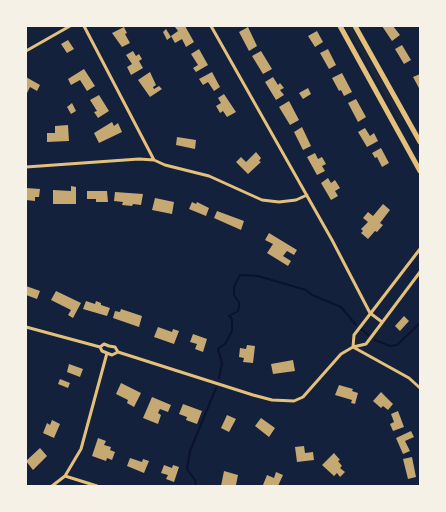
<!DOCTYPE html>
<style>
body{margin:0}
#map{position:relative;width:446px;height:512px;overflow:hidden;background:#14213d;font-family:"Work Sans",sans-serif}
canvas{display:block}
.frame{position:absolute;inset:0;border:27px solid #f6f1e7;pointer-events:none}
</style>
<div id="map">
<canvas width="446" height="512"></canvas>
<div class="frame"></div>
</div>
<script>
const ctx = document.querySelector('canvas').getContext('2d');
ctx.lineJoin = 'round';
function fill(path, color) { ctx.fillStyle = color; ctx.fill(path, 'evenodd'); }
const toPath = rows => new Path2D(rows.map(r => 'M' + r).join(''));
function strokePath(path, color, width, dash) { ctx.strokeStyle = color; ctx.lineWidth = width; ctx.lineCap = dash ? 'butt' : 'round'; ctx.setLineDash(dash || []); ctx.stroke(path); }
const green = toPath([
 [346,26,351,26,403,119,400,121,399,120]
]);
const stream = toPath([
 [361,329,368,335],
 [375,340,390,346,397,345,420,323],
 [219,378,222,363,218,349,225,344,232,331,232,319,229,316,238,311,239,307,239,302,234,295,234,287,240,275,258,276,306,290,312,295,341,307,356,325],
 [196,486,195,480,187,469,190,451,216,388]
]);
const building = toPath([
 [178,26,185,26,194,42,186,47,182,39,175,43,171,36,178,31,175,27],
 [382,26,393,26,400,35,392,41],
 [124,27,127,33,125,34,130,43,122,47,112,33],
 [248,27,257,46,249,51,239,32],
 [166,29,171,37,167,40,163,32],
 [317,31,323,42,315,47,308,36],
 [68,40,74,49,67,53,61,44],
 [402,45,411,60,404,64,395,49],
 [199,49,208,65,196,72,193,68,198,65,191,54],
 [328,49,336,65,329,69,320,53],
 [133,51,136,56,139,54,142,59,139,61,143,68,131,75,127,67,132,64,126,55],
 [261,51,272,69,263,74,252,56],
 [84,69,95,86,87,91,80,80,71,85,68,79],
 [150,72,156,85,153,87,154,89,159,86,162,89,150,97,138,80],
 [212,72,220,87,214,91,208,82,203,85,199,79],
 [342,73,352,92,344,96,341,90,339,91,332,78],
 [420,74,420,90,413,77],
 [26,77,40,85,37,91,30,87,26,95],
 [273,77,278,85,280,83,284,88,280,90,284,95,276,100,265,82],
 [308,88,311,94,303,99,299,93],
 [224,94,236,112,227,117,223,111,220,113,216,106,221,103,218,98],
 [99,95,109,111,98,118,94,112,97,111,90,100],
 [356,99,366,117,358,122,348,103],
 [289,101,299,120,290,125,279,107],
 [72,103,76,111,71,114,67,107],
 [112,122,114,126,118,123,122,132,99,143,94,133],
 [68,125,69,141,47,142,47,133,55,133,55,126],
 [302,127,311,146,303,150,294,132],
 [365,128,370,136,374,133,378,141,367,147,358,132],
 [177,137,196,140,195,149,176,145],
 [381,148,389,163,382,167,377,157,375,158,372,153],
 [256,152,261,158,259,161,261,162,248,174,236,162,241,157,246,162],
 [315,153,318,159,322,157,326,164,322,166,325,171,317,175,307,157],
 [328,178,331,183,335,180,340,188,335,191,338,196,331,200,321,183],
 [71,186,76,187,76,204,53,204,53,190,71,191],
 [26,188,40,189,39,197,35,197,35,201,26,200],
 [87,191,107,191,108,202,96,202,96,199,87,199],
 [115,192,143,194,141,205,133,204,132,206,122,205,123,202,114,201],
 [155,198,174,202,172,214,152,210],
 [192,202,196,204,197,202,209,208,206,216,189,209],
 [383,204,390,210,380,223,383,225,377,232,375,231,368,239,361,233,363,231,361,229,368,222,363,218,368,212,373,216],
 [217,211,244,221,241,230,214,218],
 [269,233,297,250,294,255,287,251,283,256,291,261,288,266,267,253,273,244,265,240],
 [26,286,40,291,37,299,26,295],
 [56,291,81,303,73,318,68,315,71,310,51,300],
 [86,301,95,304,96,301,101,303,101,305,110,308,107,316,83,309],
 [121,309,142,316,139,327,113,318,115,311,120,312],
 [404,316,409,321,400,331,395,326],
 [158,327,172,332,173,329,179,331,174,344,154,337],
 [193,334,207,339,203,352,195,349,197,344,190,342],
 [247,345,255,346,253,363,243,362,244,358,239,357,240,348,246,349],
 [293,360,295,371,273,374,271,364],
 [69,364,83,369,80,377,67,372],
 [60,379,70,383,68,388,58,384],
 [121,383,141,393,134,407,127,403,128,400,116,394],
 [339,385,353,389,352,391,358,393,355,404,351,403,352,400,335,395],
 [381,392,393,404,388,410,383,406,381,408,373,401],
 [152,397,171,405,168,412,160,409,158,413,161,415,158,424,143,418],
 [183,404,202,411,197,424,186,420,187,417,179,414],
 [398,411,404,427,393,431,390,424,394,422,391,414],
 [227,415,236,419,229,432,221,428],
 [261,418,275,428,269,437,255,426],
 [52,420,60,424,54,438,43,433,47,423,50,425],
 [411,431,414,437,405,441,410,451,403,454,396,438],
 [98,438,106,441,104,445,111,447,110,450,115,452,112,460,107,458,106,461,92,456],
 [304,446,305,453,313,452,314,460,297,462,295,447],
 [40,448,47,456,33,470,26,461],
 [334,453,340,460,338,461,342,466,340,468,345,472,340,477,337,473,334,476,322,465],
 [412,457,416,477,408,479,403,459],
 [130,458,142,462,143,459,149,461,144,473,127,466],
 [164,465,172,468,173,465,179,467,174,482,166,479,168,475,161,473],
 [224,471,238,475,236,485,221,486],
 [276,472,283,475,278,486,263,485,267,475,274,478]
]);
const minor = toPath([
 [84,26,154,160],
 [211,26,332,240,370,313,382,322],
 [26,51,70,26],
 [26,167,139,159,154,160,165,165,209,176,262,200,279,202,296,200,307,195],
 [26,327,100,347,104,344,109,346,115,347,118,352,253,395,272,400,294,401,303,397,341,354,353,347,366,344,420,272],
 [100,347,102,351,112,355,118,352],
 [353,347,354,335,420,249],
 [353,347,409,378,420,388],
 [65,476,97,486],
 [52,486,65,476,81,449,107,353]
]);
const trunk = toPath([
 [340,26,420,171],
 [355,26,420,142]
]);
fill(green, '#1d2539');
strokePath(stream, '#0b132b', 2);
fill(building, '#c6a872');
strokePath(minor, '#e5c07b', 3);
strokePath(trunk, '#e5c07b', 5);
</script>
